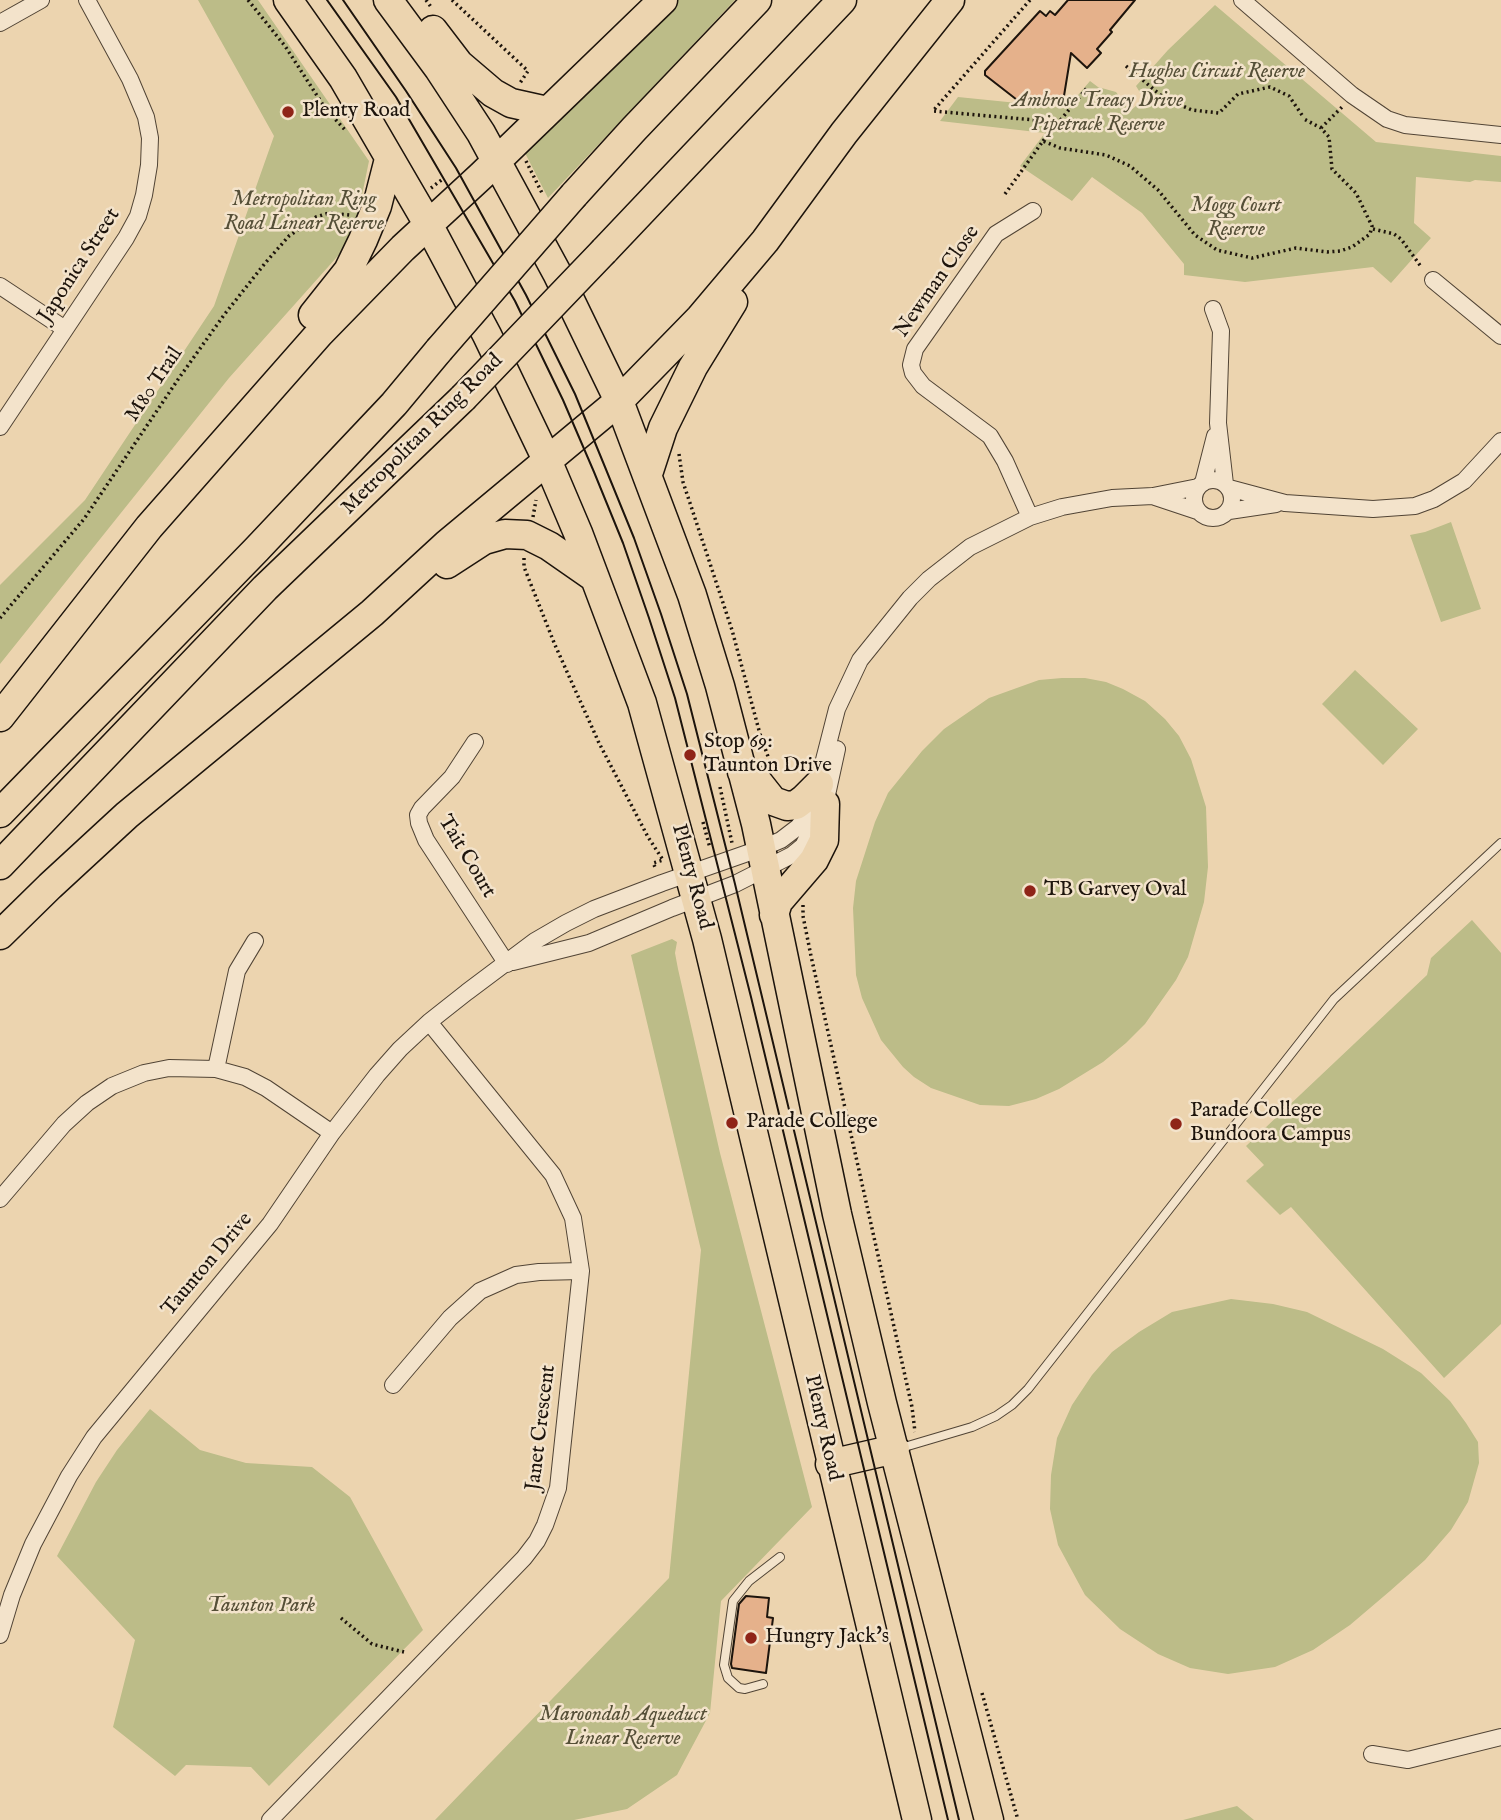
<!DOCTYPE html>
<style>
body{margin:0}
canvas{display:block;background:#ecd4af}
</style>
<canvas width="1501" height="1820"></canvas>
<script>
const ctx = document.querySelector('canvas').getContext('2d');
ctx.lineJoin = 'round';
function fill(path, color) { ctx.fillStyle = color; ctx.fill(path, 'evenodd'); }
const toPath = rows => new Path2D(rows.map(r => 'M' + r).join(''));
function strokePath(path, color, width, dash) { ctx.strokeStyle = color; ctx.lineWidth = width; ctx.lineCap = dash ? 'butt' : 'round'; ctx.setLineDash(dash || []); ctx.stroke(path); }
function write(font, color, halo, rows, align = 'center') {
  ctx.font = font + ' "IM FELL English",serif'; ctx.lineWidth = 5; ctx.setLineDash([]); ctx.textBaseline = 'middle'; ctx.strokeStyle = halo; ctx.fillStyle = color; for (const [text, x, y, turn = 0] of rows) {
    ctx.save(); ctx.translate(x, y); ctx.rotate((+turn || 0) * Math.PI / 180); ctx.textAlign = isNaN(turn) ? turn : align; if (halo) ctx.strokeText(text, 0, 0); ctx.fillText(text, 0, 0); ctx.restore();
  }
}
const green = toPath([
 [198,0,258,0,369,161,353,239,229,378,0,664,0,585,85,500,214,306,274,136],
 [678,0,735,0,548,198,523,149],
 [1215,5,1376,142,1501,156,1501,182,1475,180,1470,182,1416,177,1414,223,1431,238,1391,283,1373,267,1245,282,1184,275,1184,264,1142,213,1092,177,1072,201,1020,166,1045,133,940,121,958,97,1067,108,1090,81,1098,87,1116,92,1130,111,1144,99,1136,86,1168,50],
 [1451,522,1481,609,1441,622,1410,535,1425,532],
 [1355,670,1418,729,1383,765,1322,704],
 [1062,678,1085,678,1106,682,1123,689,1145,701,1165,719,1179,736,1191,759,1206,807,1208,867,1204,902,1188,957,1176,980,1145,1024,1126,1043,1103,1062,1059,1089,1036,1099,1009,1106,980,1105,931,1088,914,1077,903,1067,881,1040,862,998,856,975,853,908,856,881,875,822,888,793,922,751,944,729,989,698,1039,680],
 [1472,920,1501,953,1501,1324,1444,1378,1291,1207,1280,1215,1246,1181,1264,1165,1246,1146,1427,975,1431,958],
 [672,939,677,942,675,953,678,969,720,1153,812,1507,721,1601,710,1713,677,1775,627,1809,574,1820,435,1820,669,1578,701,1250,631,955],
 [1231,1299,1273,1304,1307,1312,1383,1349,1421,1373,1450,1401,1466,1423,1478,1442,1479,1463,1468,1502,1451,1530,1425,1560,1390,1591,1350,1625,1313,1650,1275,1667,1228,1674,1190,1668,1158,1654,1120,1629,1085,1595,1058,1545,1050,1509,1051,1475,1057,1438,1072,1405,1092,1375,1112,1352,1139,1332,1172,1312],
 [150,1409,200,1450,246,1463,312,1467,350,1497,423,1630,269,1786,251,1767,186,1765,175,1776,113,1727,135,1640,57,1556,96,1482,117,1450],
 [1237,1806,1254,1820,1183,1820]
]);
const building = toPath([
 [1068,0,1135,0,1110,30,1112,32,1097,49,1101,53,1087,68,1071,53,1063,102,1027,97,1021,103,985,75,985,71,1040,11,1046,16,1050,11,1055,15,1068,0],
 [746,1596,769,1598,767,1617,773,1618,766,1673,732,1668,731,1664,739,1604,746,1596]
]);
const path = toPath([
 [248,0,285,46,325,108,346,131],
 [426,0,431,7],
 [452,0,528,71,520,83],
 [1030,0,933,111,1057,122],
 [1126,66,1164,98,1192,110,1219,113,1238,94,1270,87,1289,96,1304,118],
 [1321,128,1342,107],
 [1043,141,1087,88],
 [526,161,543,195],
 [431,188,444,178],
 [1005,194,1043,141,1060,148,1106,155,1130,166,1158,190,1195,235,1217,250,1252,258,1296,248,1327,252,1340,251,1352,247,1370,234,1372,226,1356,193,1332,169,1329,137,1321,128,1304,119],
 [1373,229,1394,234,1401,239,1422,268],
 [679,454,683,482,732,630,760,734,771,765],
 [533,517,536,500],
 [524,558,524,567,555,645,599,743,648,837,663,860,653,863,656,869],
 [0,618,84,519,179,378,224,315,266,262,289,236,316,217,329,213,350,215],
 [720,787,732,843],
 [703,822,710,848],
 [803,905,803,916,811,956,912,1407,915,1432],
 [341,1618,372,1644,404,1652],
 [982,1693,1018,1820]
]);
const lane = toPath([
 [901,1448,972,1427,996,1416,1012,1405,1028,1389,1334,999,1501,843],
 [763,1684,745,1689,739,1688,728,1678,724,1665,733,1601,749,1581,780,1557]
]);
const street = toPath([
 [1242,0,1352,95,1387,119,1405,125,1501,135],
 [0,23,41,0],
 [1433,280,1501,336],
 [0,286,65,329],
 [1213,309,1221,331,1218,423,1225,484],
 [0,427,126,238,138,216,144,195,149,165,150,138,146,117,130,79,87,0],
 '1194 499a19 19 0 1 1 38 0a19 19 0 1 1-38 0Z',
 [1203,483,1215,436],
 [1229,488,1285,503,1373,509,1415,506,1434,499,1464,481,1501,441],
 [1155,497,1197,511],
 [1229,511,1276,504],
 [1030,517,1005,461,990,436,923,386,913,373,911,365,915,349,996,234,1033,211],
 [475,742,452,777,422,808,418,815,419,823,426,840,507,964],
 [513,962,589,943,672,908,735,884,792,855,803,846,825,804,837,749],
 [216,1069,237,971,255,941],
 [0,1199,64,1124,87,1103,112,1086,144,1073,169,1068,216,1069,245,1077,266,1088,332,1133],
 [393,1385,450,1318,480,1291,516,1275,539,1272,581,1271],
 [0,1635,12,1595,33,1544,69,1476,94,1437,270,1224,332,1133,377,1075,400,1049,429,1022,467,992,535,941,566,923,594,909,662,883,762,848,781,840,798,827,806,817,814,799,837,709,860,660,910,598,929,579,970,547,1030,517,1062,507,1112,498,1153,496,1198,487],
 [1372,1754,1408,1760,1501,1737],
 [270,1820,524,1558,537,1541,545,1525,558,1488,581,1271,573,1218,553,1175,429,1022]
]);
const highway = toPath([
 [288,0,343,78,428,224,487,335,547,460,578,533,642,703,707,939,917,1820],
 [388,0,439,69,481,133,557,273,619,401,692,595,720,686,756,824,837,1214,882,1403,989,1820],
 [433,30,459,64,493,93,511,103,547,111],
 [574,195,634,129,757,0],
 [604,251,842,0],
 [313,315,348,271,363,240,377,206,389,159],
 [648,474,663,428,693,367,733,302],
 [447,564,484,540,505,534,527,535,549,546,595,578],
 [0,717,149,527,319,334,403,248,481,176,663,0],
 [742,772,758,782,773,801,787,806,796,805,804,799,819,784],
 [0,813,256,550,394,404,439,350],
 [0,865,265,588,463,398],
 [774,915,778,902,814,860,824,840,825,804],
 [0,935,50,886,127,815,372,613,447,544,619,401,700,318,765,241,844,133,950,0],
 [830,1464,895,1449]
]);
const tram = toPath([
 [327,0,396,97,515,301,563,400,594,472,623,543,649,618,675,698,751,997,948,1820],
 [343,0,406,91,456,168,526,295,575,394,605,467,634,538,661,614,687,694,735,884,959,1820]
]);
const highwayBridge = toPath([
 [439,350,574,195],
 [463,398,604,251]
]);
const markers = [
 [288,112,7,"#8f2418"],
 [690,755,7,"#8f2418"],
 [1030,891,7,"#8f2418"],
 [732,1123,7,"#8f2418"],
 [1176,1124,7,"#8f2418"],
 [751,1638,7,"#8f2418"]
];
const parkNames = [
 ["Hughes Circuit Reserve",1217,73],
 ["Ambrose Treacy Drive",1098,102],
 ["Pipetrack Reserve",1098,126],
 ["Metropolitan Ring",304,201],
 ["Road Linear Reserve",304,225],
 ["Mogg Court",1236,207],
 ["Reserve",1236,231],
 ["Taunton Park",261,1607],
 ["Maroondah Aqueduct",623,1716],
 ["Linear Reserve",623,1740]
];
const poiNames = [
 ["Plenty Road",302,112],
 ["Stop 69:",704,743],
 ["Taunton Drive",704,767],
 ["TB Garvey Oval",1044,891],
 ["Parade College",1190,1112],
 ["Bundoora Campus",1190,1136],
 ["Parade College",746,1123],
 ["Hungry Jack's",765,1638]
];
const streetNames = [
 ["Japonica Street",80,266,-57],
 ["Newman Close",938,282,-55],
 ["M80 Trail",155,385,-56],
 ["Metropolitan Ring Road",423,435,-45],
 ["Tait Court",466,857,59],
 ["Plenty Road",691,877,75],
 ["Taunton Drive",208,1265,-50],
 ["Janet Crescent",542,1428,-83],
 ["Plenty Road",822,1428,77]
];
fill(green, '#bcbc88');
fill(building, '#e5b18b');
strokePath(building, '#1d140c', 2);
strokePath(lane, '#514435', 10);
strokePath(street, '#514435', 18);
strokePath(highway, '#1d140c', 31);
strokePath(path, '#1d140c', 3.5, [2, 3.5]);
strokePath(lane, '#f3e3cb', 8);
strokePath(street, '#f3e3cb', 16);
strokePath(highway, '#ecd4af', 28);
strokePath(tram, '#1d140c', 2);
strokePath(highwayBridge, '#1d140c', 31, []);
strokePath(highwayBridge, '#ecd4af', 28);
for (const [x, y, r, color] of markers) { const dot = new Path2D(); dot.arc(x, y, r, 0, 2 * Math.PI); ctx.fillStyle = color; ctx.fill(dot); strokePath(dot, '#f3e3cb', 2.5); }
write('italic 21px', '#554f37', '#f3e3cb', parkNames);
write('21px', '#1d140c', '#f3e3cb', poiNames, 'left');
write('21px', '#1d140c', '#f3e3cb', streetNames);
</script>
